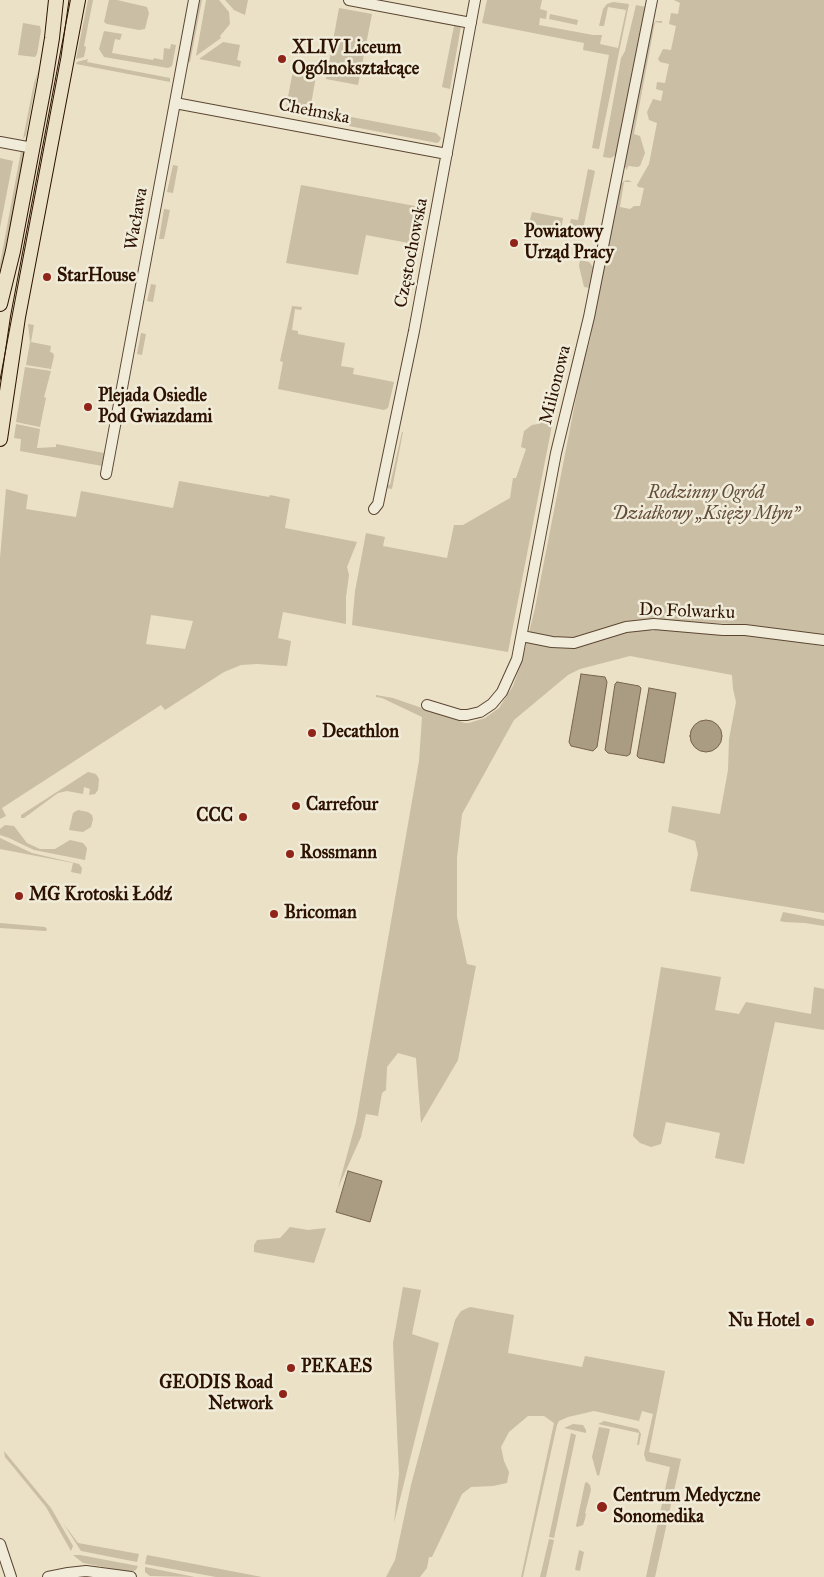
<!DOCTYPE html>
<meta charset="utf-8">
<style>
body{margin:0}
canvas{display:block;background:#eae1c6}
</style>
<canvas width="824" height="1577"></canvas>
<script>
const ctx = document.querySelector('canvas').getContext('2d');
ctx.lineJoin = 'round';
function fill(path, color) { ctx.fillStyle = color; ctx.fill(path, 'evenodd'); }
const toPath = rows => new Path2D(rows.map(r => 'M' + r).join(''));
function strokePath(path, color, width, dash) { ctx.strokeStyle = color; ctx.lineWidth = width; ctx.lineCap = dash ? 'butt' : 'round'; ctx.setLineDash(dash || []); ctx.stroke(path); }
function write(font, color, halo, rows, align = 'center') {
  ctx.font = font + ' "IM FELL Great Primer",serif'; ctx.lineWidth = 5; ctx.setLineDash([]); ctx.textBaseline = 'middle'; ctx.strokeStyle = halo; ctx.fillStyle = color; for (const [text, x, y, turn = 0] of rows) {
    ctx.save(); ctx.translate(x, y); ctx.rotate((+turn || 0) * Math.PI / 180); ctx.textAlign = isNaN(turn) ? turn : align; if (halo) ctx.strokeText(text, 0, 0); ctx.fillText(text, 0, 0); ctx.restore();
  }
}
const green = toPath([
 [88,0,93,0,84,46,86,47,84,57,76,59],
 [109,0,117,0,147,7,149,13,145,29,139,30,107,24,104,22],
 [198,0,202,0,190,62,187,63],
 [206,0,219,0,229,12,230,24,220,36,221,38,196,56],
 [225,0,248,0,245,15,234,10],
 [487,0,542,0,540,9,547,11,546,19,540,18,539,25,593,35,602,35,600,44,618,48,626,10,608,7,604,26,599,26,603,9,607,4,613,2,629,4,599,149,592,148,609,55,583,50,584,43,482,23],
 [674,0,824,0,824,635,751,625,657,620,573,646,585,645,622,633,646,629,653,631,658,627,728,632,824,646,824,913,690,891,698,854,695,841,668,832,672,806,720,814,728,770,729,739,736,702,733,689,732,675,630,656,580,669,568,675,514,720,462,814,457,858,457,917,467,964,476,966,458,1060,421,1123,416,1058,398,1053,387,1067,386,1090,382,1093,378,1116,366,1114,361,1137,338,1188,356,1122,419,761,422,717,382,698,376,697,376,695,393,698,465,723,469,723,485,718,499,708,513,686,522,661,535,608,582,367,590,340,620,185,624,181,628,180,632,182,624,182,620,207,630,209,634,206,640,206,644,188,638,187,637,185,649,164,657,123,649,120,647,112,653,99,661,101,663,91,656,89,657,82,665,83,669,64,660,62,658,59,663,49,671,50,676,26,669,24,671,13,678,14,680,3],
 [636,5,646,7,617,154,611,158,603,157,621,58,625,51],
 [339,8,372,14,358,85,326,79],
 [550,14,578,20,577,25,549,19],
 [422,18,461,26,450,89,442,87,454,26,421,20],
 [656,21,662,21,662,23,655,22,634,134,640,136,645,153,640,166,637,167,628,166,627,170,624,165,652,25],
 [23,23,40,26,41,31,37,54,35,57,18,55],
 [104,31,122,34,120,40,115,39,112,53,153,60,154,58,163,60,164,48,170,49,171,44,176,45,172,66,168,68,104,57,99,49],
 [223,42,240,45,237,60,241,61,240,67,199,59],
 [45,52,37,77,26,135,23,139,34,83],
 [88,59,87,62,170,78,170,82,76,64,77,62],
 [293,71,316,76,309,116,285,112],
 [351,117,436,133,441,138,439,142,437,143,349,126],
 [21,151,25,154,0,284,0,264],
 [0,158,13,161,0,228],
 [173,165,178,166,173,193,167,192],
 [588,169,595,171,582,234,568,231,571,219,578,220],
 [301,185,426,208,419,245,366,235,358,275,286,263],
 [164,209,170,210,164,239,159,239],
 [532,212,563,218,561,230,529,224],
 [529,230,558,235,553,239,528,235],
 [580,260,589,262,594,268,590,288,584,287,579,266],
 [151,284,156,285,153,302,147,301],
 [292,306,302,307,301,310,295,309,292,330,298,331,298,334,345,343,341,366,354,368,353,374,394,382,388,408,384,410,278,389,283,362,280,361],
 [28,324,34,325,31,342,51,346,50,352,53,353,54,356,51,369,26,365,30,342],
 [141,333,146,334,142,355,137,354],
 [25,367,51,371,44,397,46,398,40,427,16,422],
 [543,418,553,420,508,652,352,625,355,591,366,533,385,537,383,546,447,558,454,525,463,525,510,498,513,478,516,478,526,449,521,447,524,431,532,425,538,424],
 [16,424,40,429,37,448,56,447,56,444,104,453,102,466,20,451,21,439,14,438],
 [402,432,403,432,392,489,386,488,387,484,390,485],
 [179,481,269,497,270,495,290,499,285,528,357,542,347,567,349,575,346,597,346,624,283,612,278,638,291,641,287,666,257,664,241,665,224,672,165,710,161,705,2,808,6,816,0,819,0,558,6,489,28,495,26,509,76,517,81,491,173,508],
 [151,615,193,621,185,649,146,644],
 [88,772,96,774,99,779,98,790,95,794,89,795,90,789,84,787,83,794,67,791,58,793,24,818,21,818,21,815],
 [78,810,88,812,92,815,93,819,91,827,83,832,69,830,73,813],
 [5,825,14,826,27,843,40,849,55,849,70,840,83,843,87,848,85,860,34,850,9,838,0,835,0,829],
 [0,838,32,853,79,864,82,868,81,874,71,872,73,863,0,849],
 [783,912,824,920,824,926,805,923,784,922,780,921],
 [0,923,45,927,47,929,46,931,0,928],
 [661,967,721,977,715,1010,739,1014,746,1002,811,1014,814,987,824,989,824,1030,775,1022,744,1164,715,1158,720,1133,666,1122,661,1144,651,1147,640,1143,633,1136],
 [290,1227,308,1230,326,1228,314,1263,254,1252,254,1245,257,1240,280,1238],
 [403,1287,421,1290,412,1334,439,1343,394,1523,399,1474,393,1343],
 [470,1307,514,1315,508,1353,582,1367,585,1356,665,1371,649,1452,681,1459,655,1577,646,1577,670,1467,646,1461,644,1454,653,1414,642,1411,639,1421,594,1411,568,1417,559,1421,557,1425,523,1577,521,1577,554,1423,544,1416,528,1416,509,1432,501,1447,504,1461,509,1472,507,1483,493,1486,471,1487,462,1494,432,1557,429,1557,427,1568,420,1577,386,1577,395,1560,411,1485,455,1320,461,1311],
 [604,1421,638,1429,641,1434,639,1445,637,1445,639,1433,598,1424],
 [573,1424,583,1425,586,1430,586,1433,564,1428],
 [599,1427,610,1429,599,1476,597,1475,592,1457],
 [571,1433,576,1435,554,1538,549,1537],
 [4,1451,51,1508,73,1546,71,1551,46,1507,5,1457],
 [587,1482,590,1485,591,1490,585,1513,586,1514,585,1519,583,1525,577,1527,576,1526,585,1483],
 [63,1523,78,1543,139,1554,137,1562,81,1551],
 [549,1539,554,1540,546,1577,540,1577],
 [579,1550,584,1552,580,1571,575,1570],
 [73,1555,80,1555,138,1566,136,1570,130,1572,83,1563],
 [147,1555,262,1577,216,1577,145,1564],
 [145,1567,195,1577,150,1576,145,1572]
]);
const water = toPath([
 [581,674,605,677,607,682,597,747,593,751,571,746,569,742,581,674],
 [617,682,639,686,641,688,630,754,627,756,608,753,605,750,615,684,617,682],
 [649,688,676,693,664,763,639,758,637,756,649,688],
 '690 736a16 16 0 1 1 32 0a16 16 0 1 1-32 0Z',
 [348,1171,382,1181,370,1222,336,1212,348,1171]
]);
const minor = toPath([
 [349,0,471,23],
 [175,103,447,154],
 [0,142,33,148],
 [106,474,194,0],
 [374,509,378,504,414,331,475,0],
 [522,636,552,642,574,643,626,627,654,624,723,630,745,630,824,640],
 [427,705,460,715,467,715,480,712,492,704,502,692,517,659,556,453,589,317,652,0],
 [0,1544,11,1577],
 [48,1577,68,1573,86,1571,131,1577]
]);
const major = toPath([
 [0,304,13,251,45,81,52,38,56,0],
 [0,439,18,317,78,0]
]);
const tram = toPath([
 [0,380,61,57,69,0]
]);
const markers = [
 [282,59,5,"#8f2418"],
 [514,243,5,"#8f2418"],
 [47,277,5,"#8f2418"],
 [88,407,5,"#8f2418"],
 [312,733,5,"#8f2418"],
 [296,806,5,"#8f2418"],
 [243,817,5,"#8f2418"],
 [290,854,5,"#8f2418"],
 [19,896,5,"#8f2418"],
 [274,914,5,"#8f2418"],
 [810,1322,5,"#8f2418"],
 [291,1368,5,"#8f2418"],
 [283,1394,5,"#8f2418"],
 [602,1507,6,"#8f2418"]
];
const poiNames = [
 ["XLIV Liceum",292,49],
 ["Ogólnokształcące",292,70],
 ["Powiatowy",524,233],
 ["Urząd Pracy",524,254],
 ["StarHouse",57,277],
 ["Plejada Osiedle",98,397],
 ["Pod Gwiazdami",98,418],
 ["Decathlon",322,733],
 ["Carrefour",306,806],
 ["CCC",233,817,"right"],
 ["Rossmann",300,854],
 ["MG Krotoski Łódź",29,896],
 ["Bricoman",284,914],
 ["Nu Hotel",800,1322,"right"],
 ["PEKAES",301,1368],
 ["GEODIS Road",273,1384,"right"],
 ["Network",273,1405,"right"],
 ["Centrum Medyczne",613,1497],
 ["Sonomedika",613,1518]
];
const streetNames = [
 ["Chełmska",314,112,11],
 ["Wacława",137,219,-80],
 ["Częstochowska",412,253,-79],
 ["Milionowa",556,385,-76],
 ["Do Folwarku",687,612,2]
];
const parkNames = [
 ["Rodzinny Ogród",706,494],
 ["Działkowy „Księży Młyn”",706,515]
];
fill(green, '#cabea4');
fill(water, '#aa9b83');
strokePath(water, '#78644f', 1);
strokePath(minor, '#5c4632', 12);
strokePath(major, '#2d1200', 16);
strokePath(minor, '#f1ecda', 10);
strokePath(major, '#eae1c6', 14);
strokePath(tram, '#2d1200', 1);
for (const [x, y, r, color] of markers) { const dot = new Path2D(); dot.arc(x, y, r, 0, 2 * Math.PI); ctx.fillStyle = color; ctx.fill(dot); strokePath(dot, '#f1ecda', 2); }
write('bold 18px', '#2d1200', '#f1ecda', poiNames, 'left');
write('18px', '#2d1200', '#f1ecda', streetNames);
write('italic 18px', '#644e39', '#f1ecda', parkNames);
</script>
